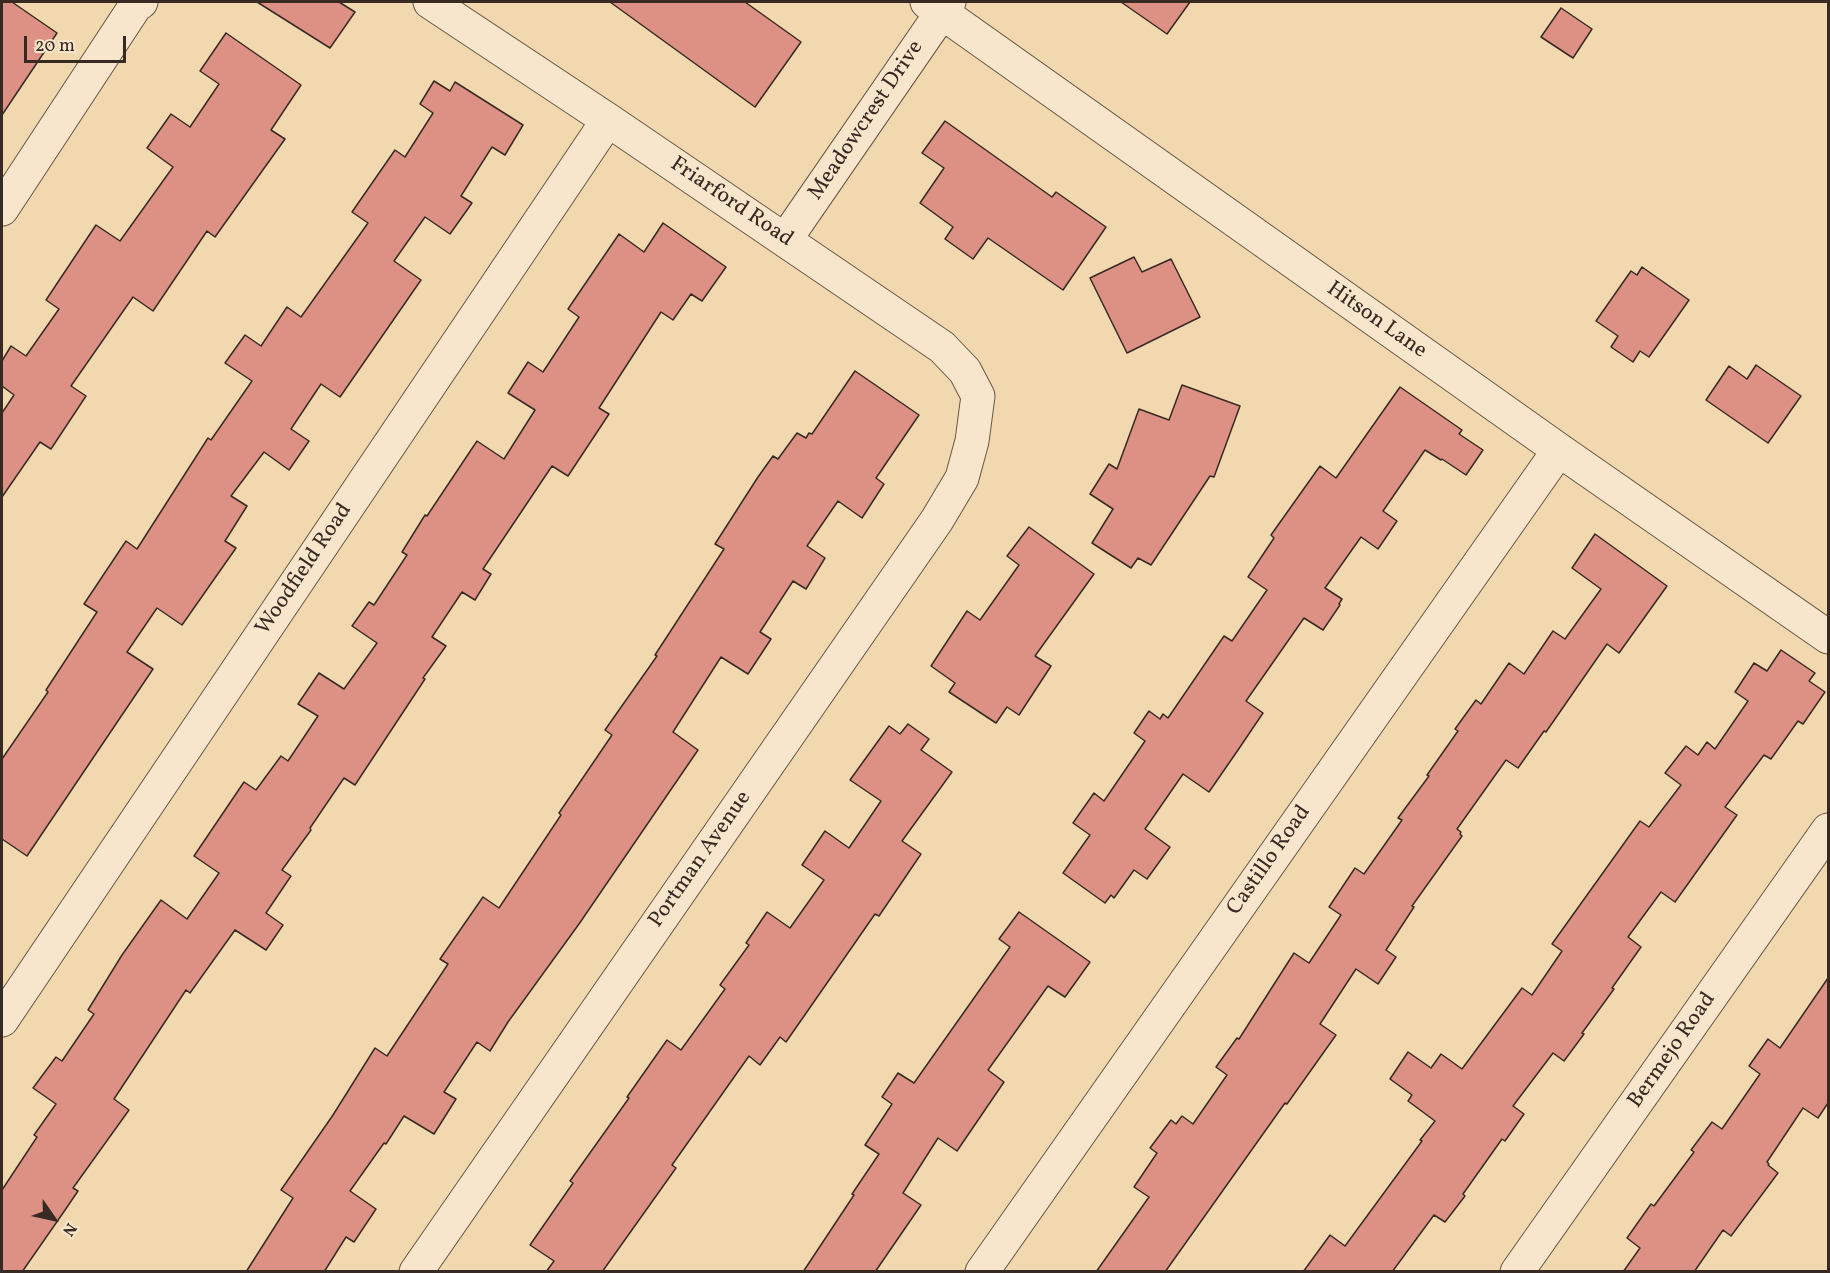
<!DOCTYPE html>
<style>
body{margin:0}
#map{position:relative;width:1830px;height:1273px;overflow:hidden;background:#f2d8af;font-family:Vollkorn,serif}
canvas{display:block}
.frame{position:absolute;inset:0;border:3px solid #372a23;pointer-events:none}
.north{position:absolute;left:24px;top:1189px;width:60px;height:60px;-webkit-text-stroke:4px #f7e6cb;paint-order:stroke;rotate:124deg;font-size:16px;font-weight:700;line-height:24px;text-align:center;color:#372a23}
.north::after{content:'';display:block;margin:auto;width:21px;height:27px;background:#372a23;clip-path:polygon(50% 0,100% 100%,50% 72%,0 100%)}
.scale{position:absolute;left:24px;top:36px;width:102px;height:27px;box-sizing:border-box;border:3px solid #372a23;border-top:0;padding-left:8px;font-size:18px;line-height:21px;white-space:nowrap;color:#372a23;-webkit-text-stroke:4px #f7e6cb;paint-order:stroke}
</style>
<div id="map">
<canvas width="1830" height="1273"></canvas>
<div class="frame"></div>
<div class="north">N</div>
<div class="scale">20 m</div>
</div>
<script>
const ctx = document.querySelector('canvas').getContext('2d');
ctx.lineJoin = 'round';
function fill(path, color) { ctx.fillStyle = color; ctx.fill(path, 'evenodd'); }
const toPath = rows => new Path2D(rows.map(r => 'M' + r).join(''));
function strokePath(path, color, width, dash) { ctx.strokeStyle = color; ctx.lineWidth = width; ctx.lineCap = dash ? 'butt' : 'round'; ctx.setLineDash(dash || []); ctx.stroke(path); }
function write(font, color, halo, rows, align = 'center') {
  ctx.font = font + ' Vollkorn,serif'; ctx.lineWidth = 4.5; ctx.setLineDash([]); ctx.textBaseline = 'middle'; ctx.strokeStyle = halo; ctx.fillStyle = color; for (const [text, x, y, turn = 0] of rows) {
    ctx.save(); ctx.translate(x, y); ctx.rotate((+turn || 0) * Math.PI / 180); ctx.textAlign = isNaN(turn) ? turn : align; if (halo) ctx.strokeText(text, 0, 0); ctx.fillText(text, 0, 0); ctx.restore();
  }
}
const building = toPath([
 [2,2,12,2,57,33,2,115,2,2],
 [257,2,339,2,355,12,330,48,257,2],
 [610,2,745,2,801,42,755,107,610,2],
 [1121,2,1190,2,1167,34,1121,2],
 [1561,8,1592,29,1573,58,1541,37,1561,8],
 [226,33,301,85,271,130,285,139,215,237,207,231,153,311,133,297,71,386,86,396,51,449,40,442,2,497,2,413,14,395,2,386,2,361,11,346,26,356,59,309,46,300,96,225,120,241,173,167,147,148,171,114,190,127,219,84,200,71,226,33],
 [434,81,450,91,455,82,523,125,505,155,492,147,461,196,472,203,450,234,425,217,394,261,421,280,340,397,321,384,291,429,309,441,289,470,264,452,231,496,247,506,225,541,236,548,182,625,157,608,127,652,153,669,27,856,2,839,2,759,48,692,46,690,97,612,84,604,126,541,137,549,208,438,211,440,252,381,225,363,245,335,261,346,287,307,301,317,368,223,352,212,395,150,405,157,433,113,420,104,434,81],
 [945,121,1052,197,1056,192,1106,227,1063,290,988,238,973,259,945,239,953,227,920,203,944,168,922,153,945,121],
 [663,223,726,267,702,301,691,294,673,320,661,312,599,408,609,414,568,476,552,466,483,569,491,574,475,600,462,592,432,637,446,646,423,678,425,679,355,785,344,778,310,828,311,830,282,870,291,876,266,913,283,925,266,950,235,930,190,993,186,990,114,1099,129,1110,73,1188,78,1191,63,1213,22,1272,2,1272,2,1190,37,1137,34,1135,56,1104,33,1088,56,1057,62,1061,94,1014,88,1010,122,955,161,900,187,919,219,873,194,856,244,782,256,790,281,756,288,761,318,716,298,704,319,673,344,689,377,643,352,626,369,602,374,605,407,555,402,552,425,515,427,516,477,441,504,459,535,410,508,393,528,362,543,372,579,317,568,309,619,234,644,252,663,223],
 [1134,257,1142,272,1171,259,1200,317,1127,353,1090,278,1134,257],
 [1642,267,1689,300,1649,357,1640,351,1633,362,1611,347,1618,336,1596,321,1631,271,1637,275,1642,267],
 [1756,365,1801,396,1768,443,1706,400,1729,366,1747,379,1756,365],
 [855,371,919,415,876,478,884,484,862,518,838,501,807,546,825,558,806,589,793,581,760,632,771,639,748,674,721,657,673,732,698,750,579,924,508,1022,490,1051,477,1042,444,1092,456,1099,434,1134,404,1116,386,1144,384,1143,350,1191,376,1209,354,1242,346,1237,324,1272,246,1272,293,1198,281,1190,333,1115,375,1048,387,1056,448,964,440,959,483,897,499,908,561,815,559,813,612,735,605,730,657,656,655,655,724,549,715,544,758,477,773,456,778,459,797,433,806,438,809,433,812,434,855,371],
 [1182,385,1240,406,1214,477,1210,476,1151,565,1138,558,1131,568,1092,543,1113,509,1090,494,1109,464,1117,469,1139,409,1169,420,1182,385],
 [1400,387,1462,430,1459,434,1483,450,1466,475,1442,459,1441,460,1425,450,1383,511,1397,521,1378,549,1361,537,1325,588,1342,599,1339,604,1340,605,1323,630,1304,618,1246,701,1263,713,1238,750,1209,792,1183,774,1145,829,1170,847,1147,879,1134,870,1114,898,1111,895,1105,903,1063,873,1090,835,1073,823,1094,793,1104,801,1145,741,1134,733,1149,711,1160,719,1163,714,1168,718,1224,636,1232,641,1267,590,1248,577,1274,538,1271,535,1320,466,1336,478,1400,387],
 [1029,527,1094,574,1035,656,1051,666,1019,715,1007,707,996,723,949,692,955,683,931,666,967,611,980,620,1019,565,1007,556,1029,527],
 [1595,534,1667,586,1619,653,1607,644,1546,732,1544,731,1518,768,1506,760,1457,829,1461,832,1460,834,1462,836,1412,906,1414,907,1386,950,1396,957,1378,984,1356,969,1320,1024,1336,1035,1287,1104,1285,1103,1165,1272,1096,1272,1149,1197,1134,1187,1157,1153,1150,1148,1171,1120,1176,1124,1182,1116,1193,1124,1227,1075,1216,1067,1237,1038,1239,1039,1294,953,1309,963,1341,915,1329,907,1355,868,1364,874,1402,820,1398,818,1429,776,1427,775,1458,731,1455,729,1476,700,1481,704,1509,663,1524,674,1553,631,1565,639,1601,589,1572,568,1595,534],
 [1781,650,1815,673,1809,681,1825,692,1803,724,1798,721,1771,759,1764,755,1725,807,1737,815,1675,902,1661,892,1628,937,1641,947,1612,988,1614,989,1582,1033,1584,1034,1564,1061,1553,1053,1513,1106,1524,1114,1505,1141,1502,1139,1463,1194,1465,1196,1445,1222,1434,1215,1392,1272,1303,1272,1330,1235,1345,1246,1422,1141,1420,1140,1435,1121,1408,1101,1412,1095,1390,1079,1408,1052,1431,1068,1441,1054,1462,1069,1522,988,1532,995,1562,951,1552,944,1640,821,1649,827,1681,785,1665,773,1686,746,1698,755,1707,742,1715,749,1748,701,1735,692,1754,663,1767,671,1781,650],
 [908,724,929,739,921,750,952,772,902,841,921,854,879,916,875,914,786,1042,780,1037,760,1065,749,1056,672,1165,676,1168,602,1272,546,1272,554,1261,530,1245,573,1183,570,1181,629,1098,627,1097,667,1040,681,1050,725,989,720,985,749,945,746,943,767,912,790,928,824,880,802,865,825,831,849,848,881,801,850,780,889,726,900,734,908,724],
 [1019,912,1090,962,1065,997,1048,986,988,1070,1004,1082,957,1151,938,1138,903,1193,921,1205,875,1272,803,1272,854,1195,852,1194,879,1154,865,1145,892,1104,882,1097,898,1073,914,1083,1010,947,999,939,1019,912],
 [1828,978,1828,1103,1818,1118,1803,1108,1767,1162,1769,1164,1768,1165,1778,1173,1731,1236,1723,1230,1694,1272,1623,1272,1640,1248,1627,1238,1651,1204,1654,1206,1694,1152,1691,1150,1712,1122,1722,1129,1760,1074,1749,1066,1768,1039,1780,1048,1828,978]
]);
const minor = toPath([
 [927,2,1559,450,1828,637],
 [2,209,136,5,141,2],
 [785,240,949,2],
 [2,1020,608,120],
 [416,1272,937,520,962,478,972,441,978,396,965,371,942,347,608,120,430,2],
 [982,1272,1559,450],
 [1517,1272,1828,830]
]);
const streetNames = [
 ["Meadowcrest Drive",867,121,-56],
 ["Friarford Road",731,203,34],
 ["Hitson Lane",1376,321,35],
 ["Woodfield Road",305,570,-56],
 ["Portman Avenue",701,860,-55],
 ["Castillo Road",1270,861,-55],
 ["Bermejo Road",1673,1051,-55]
];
fill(building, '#dd9184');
strokePath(building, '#372a23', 1.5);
strokePath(minor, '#665646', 35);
strokePath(minor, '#f7e6cb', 33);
write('22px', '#372a23', '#f7e6cb', streetNames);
</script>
